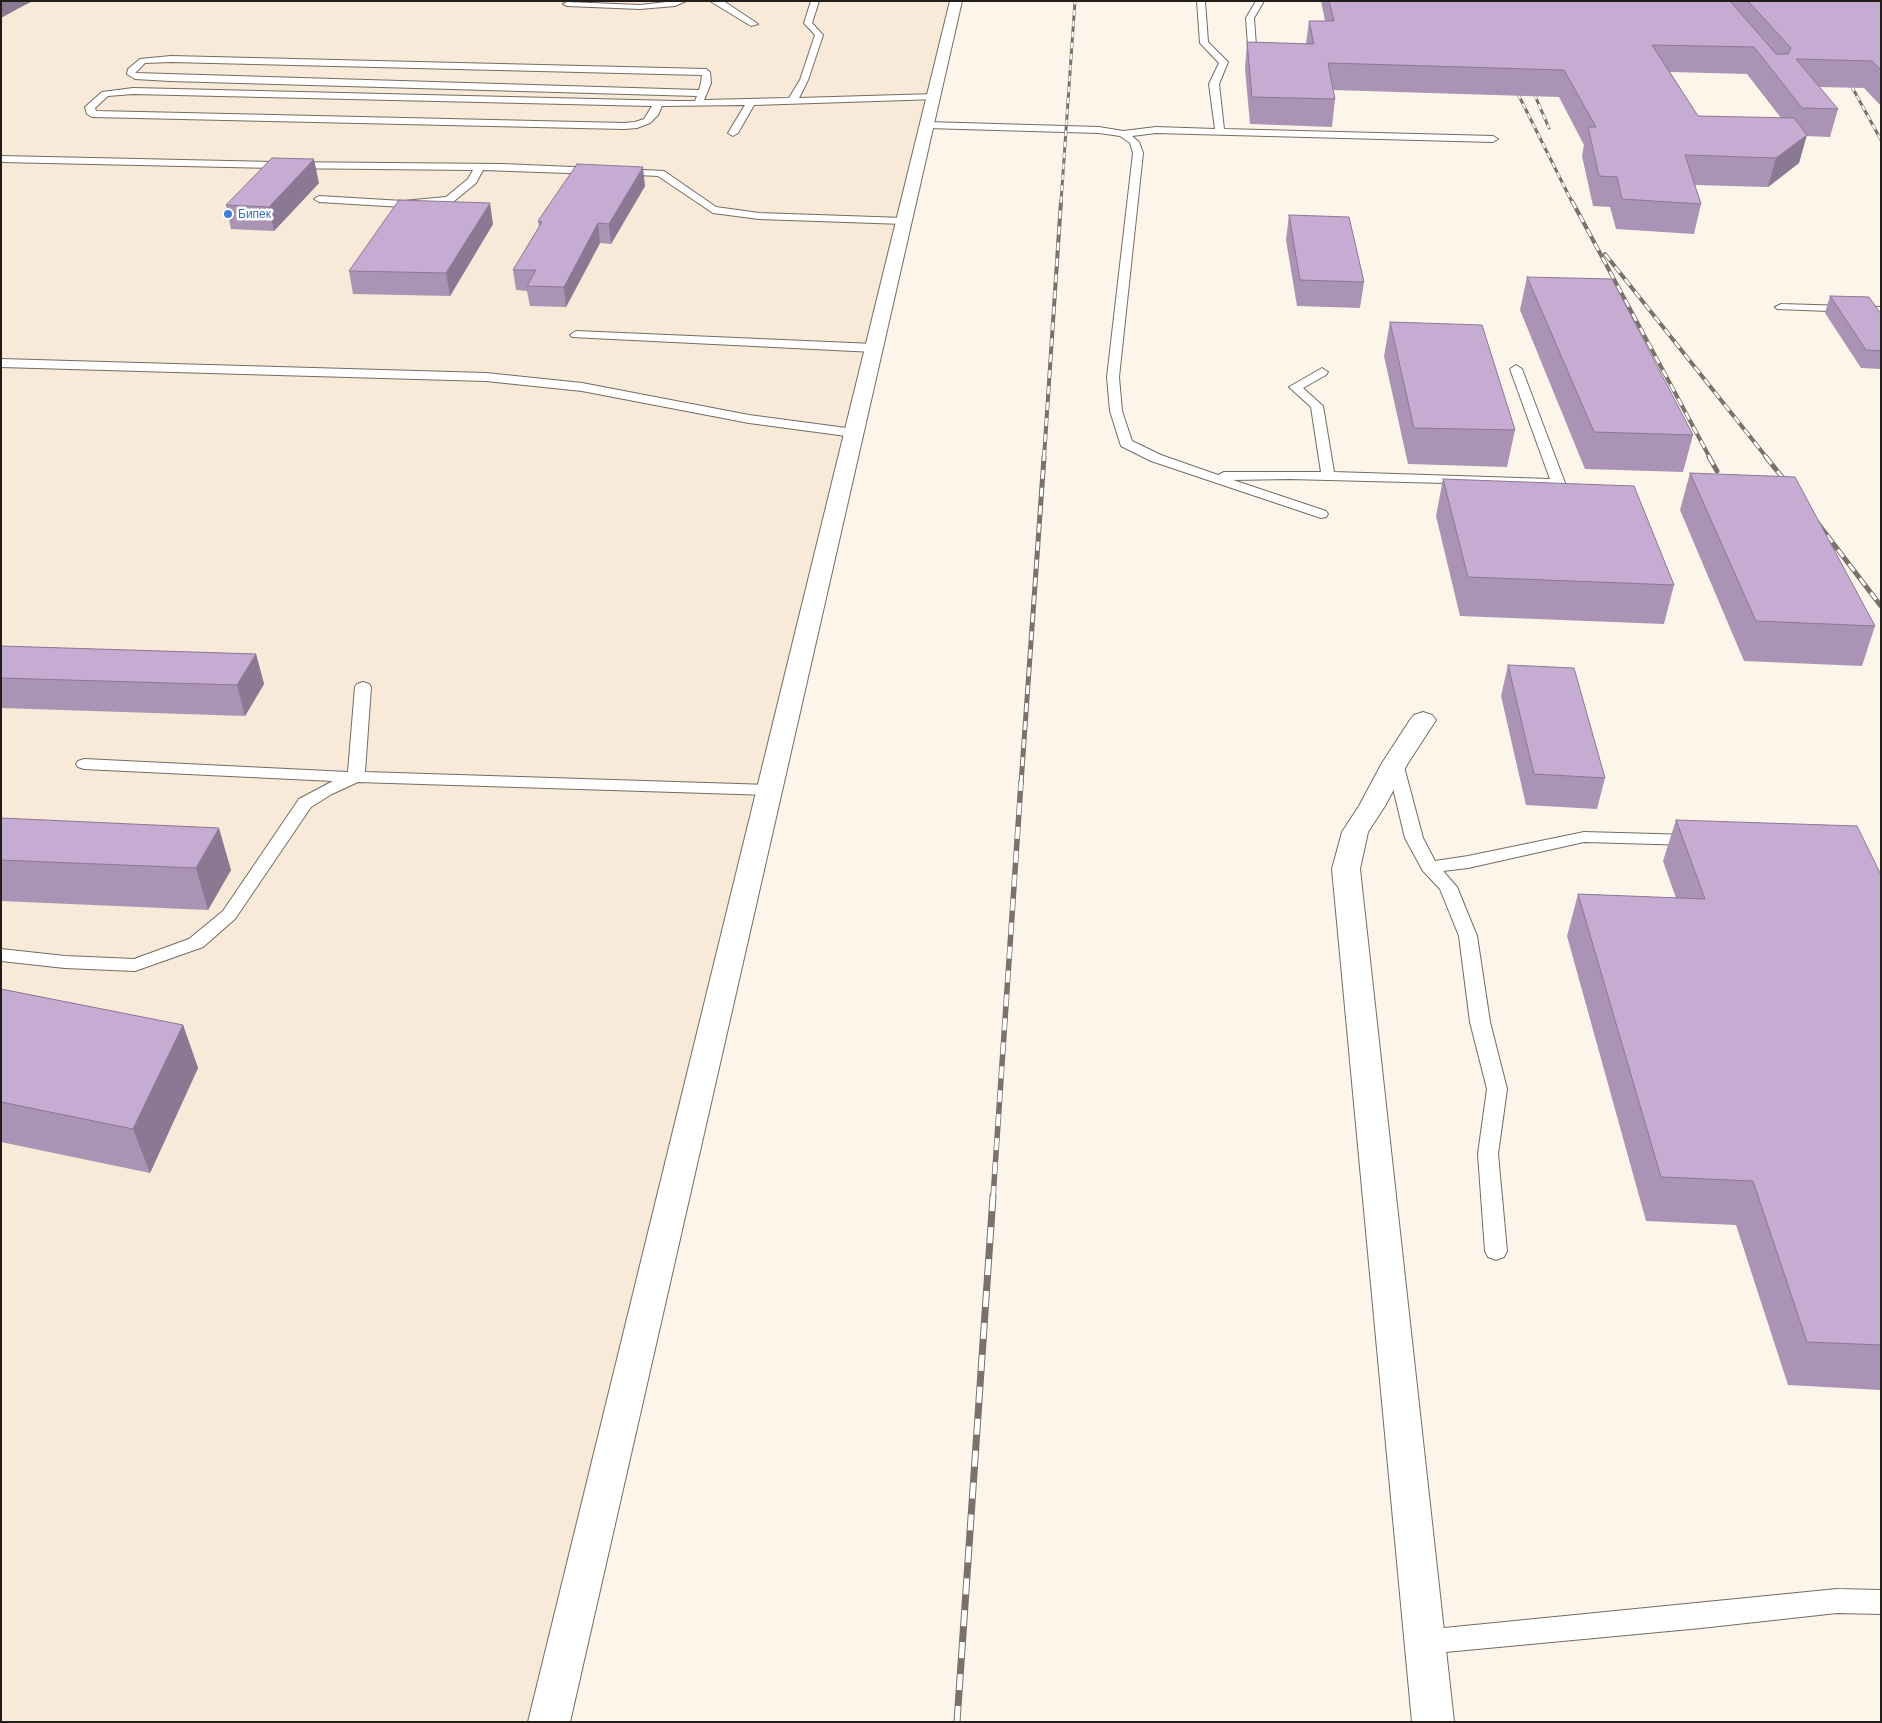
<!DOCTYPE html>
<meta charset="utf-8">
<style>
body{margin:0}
#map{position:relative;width:1882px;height:1723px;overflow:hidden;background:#fef5ea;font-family:Barlow,sans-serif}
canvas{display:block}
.frame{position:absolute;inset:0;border:2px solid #211d19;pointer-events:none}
</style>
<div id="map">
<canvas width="1882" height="1723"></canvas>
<div class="frame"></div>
</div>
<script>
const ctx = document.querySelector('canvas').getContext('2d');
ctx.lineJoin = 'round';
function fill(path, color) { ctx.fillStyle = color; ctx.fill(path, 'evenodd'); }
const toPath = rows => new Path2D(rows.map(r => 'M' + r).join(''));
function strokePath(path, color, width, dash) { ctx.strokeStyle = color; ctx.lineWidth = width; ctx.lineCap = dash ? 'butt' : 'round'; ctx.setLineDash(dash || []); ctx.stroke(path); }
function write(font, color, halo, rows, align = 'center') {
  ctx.font = font + ' Barlow,sans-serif'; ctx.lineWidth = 5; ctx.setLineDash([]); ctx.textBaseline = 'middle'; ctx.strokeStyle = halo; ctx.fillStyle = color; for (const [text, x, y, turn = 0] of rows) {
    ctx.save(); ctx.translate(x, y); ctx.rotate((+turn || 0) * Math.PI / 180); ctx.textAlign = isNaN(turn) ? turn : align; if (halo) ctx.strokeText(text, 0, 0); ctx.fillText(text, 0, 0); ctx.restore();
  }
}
const built = toPath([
 [1,1,956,1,551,1722,1,1722]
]);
const lane = toPath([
 [675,1,686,1,675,6,640,9,567,6,563,4,567,2,640,5,675,1],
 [710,1,725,2,758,24,751,26,710,1],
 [811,1,819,1,812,23,823,35,808,80,799,98,934,94,939,97,937,99,754,105,738,133,733,136,728,133,745,105,662,106,658,115,650,123,637,128,624,129,92,117,87,114,85,107,102,92,133,88,676,101,695,101,697,96,170,81,135,79,127,74,128,69,140,59,171,56,706,69,710,72,711,83,704,100,789,98,800,80,815,35,804,23,811,1],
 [171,62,702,75,701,83,699,90,135,73,145,63,171,62],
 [133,94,652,106,644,119,635,122,624,123,96,111,95,108,108,96,133,94],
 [1197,1,1205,1,1208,42,1228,62,1219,84,1224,129,1493,136,1498,139,1493,142,1156,133,1132,136,1139,142,1143,153,1119,377,1122,411,1132,441,1161,455,1218,475,1224,472,1321,472,1311,407,1289,387,1322,368,1328,372,1326,375,1303,388,1323,406,1334,472,1550,479,1510,369,1516,365,1522,369,1565,483,1563,486,1289,479,1233,480,1326,511,1328,514,1326,517,1321,518,1151,461,1121,446,1110,411,1107,377,1133,153,1130,143,1120,136,1099,133,927,128,922,125,927,122,1099,127,1123,131,1156,127,1215,129,1209,84,1219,63,1200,43,1197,1],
 [1256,1,1264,1,1254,18,1257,60,1253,63,1249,60,1246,18,1256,1],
 [1,156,274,162,502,164,596,168,601,171,596,174,483,170,476,183,453,202,403,207,319,202,314,199,319,196,403,201,446,197,468,179,473,170,274,168,1,162,1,156],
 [622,169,664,171,716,207,759,213,904,218,909,221,904,224,759,219,713,213,658,176,618,174,617,172,622,169],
 [1781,304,1881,307,1881,313,1777,309,1775,307,1781,304],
 [576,331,874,344,880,348,874,352,572,337,570,335,576,331],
 [1,359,486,373,582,383,749,415,854,429,860,433,854,437,749,423,582,391,486,381,1,367,1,359],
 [363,682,369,684,371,687,365,772,769,785,775,786,777,790,775,794,769,795,358,782,332,794,311,807,235,919,203,947,135,971,65,968,1,961,1,949,65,956,134,959,189,939,223,911,299,799,333,781,84,769,78,767,76,764,78,761,84,759,348,772,355,687,357,684,363,682],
 [1395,758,1401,760,1403,763,1423,838,1435,861,1468,856,1584,832,1692,835,1698,836,1701,840,1698,844,1692,845,1584,842,1468,868,1443,871,1457,887,1477,936,1490,1022,1507,1089,1498,1154,1507,1251,1504,1257,1496,1260,1488,1257,1485,1251,1478,1154,1487,1089,1470,1022,1459,936,1440,889,1423,871,1405,838,1387,763,1389,760,1395,758],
 [1837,1589,1881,1590,1881,1614,1837,1613,1701,1628,1424,1654,1415,1651,1411,1642,1415,1633,1424,1630,1837,1589]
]);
const street = toPath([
 [1423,712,1432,715,1436,720,1408,763,1385,806,1368,832,1360,869,1454,1722,1412,1722,1332,869,1342,832,1359,806,1382,763,1410,720,1414,715,1423,712]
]);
const secondary = toPath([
 [950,1,962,1,570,1722,528,1722,950,1]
]);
const railFar4 = toPath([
 [1844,78,1852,87,1881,140],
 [1513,84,1572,202],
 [1530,84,1549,128],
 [1061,202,1075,1]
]);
const railFar3 = toPath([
 [1572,201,1710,458],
 [1605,254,1767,458],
 [1044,458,1061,201]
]);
const railFar2 = toPath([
 [1709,457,1717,471],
 [1766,457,1790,487],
 [1816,521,1881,606],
 [1021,784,1044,457]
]);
const railFar1 = toPath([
 [993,1198,1021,782]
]);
const rail = toPath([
 [957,1722,993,1196]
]);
const wall = toPath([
 [1321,1,1881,1,1881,106,1864,88,1819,87,1838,109,1830,137,1806,136,1799,163,1768,187,1695,185,1701,204,1694,234,1616,229,1610,207,1593,206,1582,156,1584,145,1559,97,1333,90,1335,99,1332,127,1250,124,1245,69,1247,42,1306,44,1309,21,1325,21],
 [1670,72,1747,74,1781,118,1698,116],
 [319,183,274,231,231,229,226,205],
 [645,186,611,244,600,243,566,307,530,306,527,291,516,290,513,270,539,227,538,221],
 [1289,215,1364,282,1360,308,1297,306,1286,240],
 [493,224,450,296,353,294,349,271],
 [1527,277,1693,435,1683,472,1585,469,1520,310],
 [1830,296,1881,314,1881,369,1861,368,1825,313],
 [1390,322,1515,430,1507,467,1408,464,1384,356],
 [1690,473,1875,626,1862,666,1744,661,1680,510],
 [1443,479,1674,585,1664,624,1460,616,1436,516],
 [1,646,256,654,264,684,245,716,1,708],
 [1508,665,1605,778,1597,809,1526,805,1501,696],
 [1,818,231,870,208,910,1,901],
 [1676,820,1881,875,1881,1390,1788,1385,1736,1225,1646,1221,1567,936,1578,894,1676,898,1663,861],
 [1,989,183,1025,198,1068,150,1173,1,1142]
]);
const shadedWall = toPath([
 [1,1,33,1,21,7,1,18],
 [1807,135,1799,163,1768,187,1776,158],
 [314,159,319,183,274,231,269,207],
 [643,167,645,186,611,244,609,224],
 [490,203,493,224,450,296,446,273],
 [598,223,600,243,566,307,564,287],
 [256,654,264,684,245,716,237,685],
 [219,828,231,870,208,910,196,868],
 [183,1025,198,1068,150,1173,133,1129]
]);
const building = toPath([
 [1329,1,1730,1,1776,54,1788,54,1791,48,1748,1,1881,1,1881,70,1872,61,1796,59,1838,109,1802,108,1754,47,1652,45,1698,116,1794,118,1807,135,1776,158,1685,155,1701,204,1622,199,1617,177,1599,176,1588,127,1596,127,1564,70,1328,63,1335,99,1252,97,1247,42,1314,44,1309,21,1334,21,1329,1],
 [272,158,314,159,269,207,226,205,272,158],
 [577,164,643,167,609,224,598,223,564,287,527,286,536,270,513,270,542,222,538,221,577,164],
 [399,200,490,203,446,273,349,271,399,200],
 [1289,215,1349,217,1364,282,1300,280,1289,215],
 [1527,277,1612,279,1693,435,1594,432,1527,277],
 [1830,296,1869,297,1881,314,1881,351,1866,350,1830,296],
 [1390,322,1482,325,1515,430,1414,428,1390,322],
 [1690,473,1795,477,1875,626,1756,621,1690,473],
 [1443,479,1634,486,1674,585,1468,577,1443,479],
 [1,646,256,654,237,685,1,678,1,646],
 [1508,665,1574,668,1605,778,1534,774,1508,665],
 [1,818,219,828,196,868,1,860,1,818],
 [1676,820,1857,826,1881,875,1881,1345,1807,1342,1753,1181,1661,1177,1578,894,1705,899,1676,820],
 [1,989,183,1025,133,1129,1,1102,1,989]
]);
const markers = [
 [228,214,5,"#3f7fe0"]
];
const farShopnames = [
 ["Бипек",238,214]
];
fill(built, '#f8e9d8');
strokePath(lane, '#746c62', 2);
strokePath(street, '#746c62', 2);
strokePath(secondary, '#746c62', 2);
fill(lane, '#fff');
fill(street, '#fff');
fill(secondary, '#fff');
strokePath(railFar4, '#78726b', 3);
strokePath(railFar3, '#78726b', 4);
strokePath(railFar2, '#78726b', 5);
strokePath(railFar1, '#78726b', 5.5);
strokePath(rail, '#78726b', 7);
strokePath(railFar4, '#fff', 2, [5.5]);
strokePath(railFar3, '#fff', 2.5, [8]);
strokePath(railFar2, '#fff', 3, [9]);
strokePath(railFar1, '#fff', 4, [12]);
strokePath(rail, '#fff', 5, [16]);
fill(wall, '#aa93b5');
fill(shadedWall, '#8b7893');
fill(building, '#c6abd2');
strokePath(building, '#8b7893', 1);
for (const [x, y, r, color] of markers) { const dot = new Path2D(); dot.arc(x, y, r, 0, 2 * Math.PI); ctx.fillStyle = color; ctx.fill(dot); strokePath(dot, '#fff', 2); }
write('12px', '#366cbe', '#fff', farShopnames, 'left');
</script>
